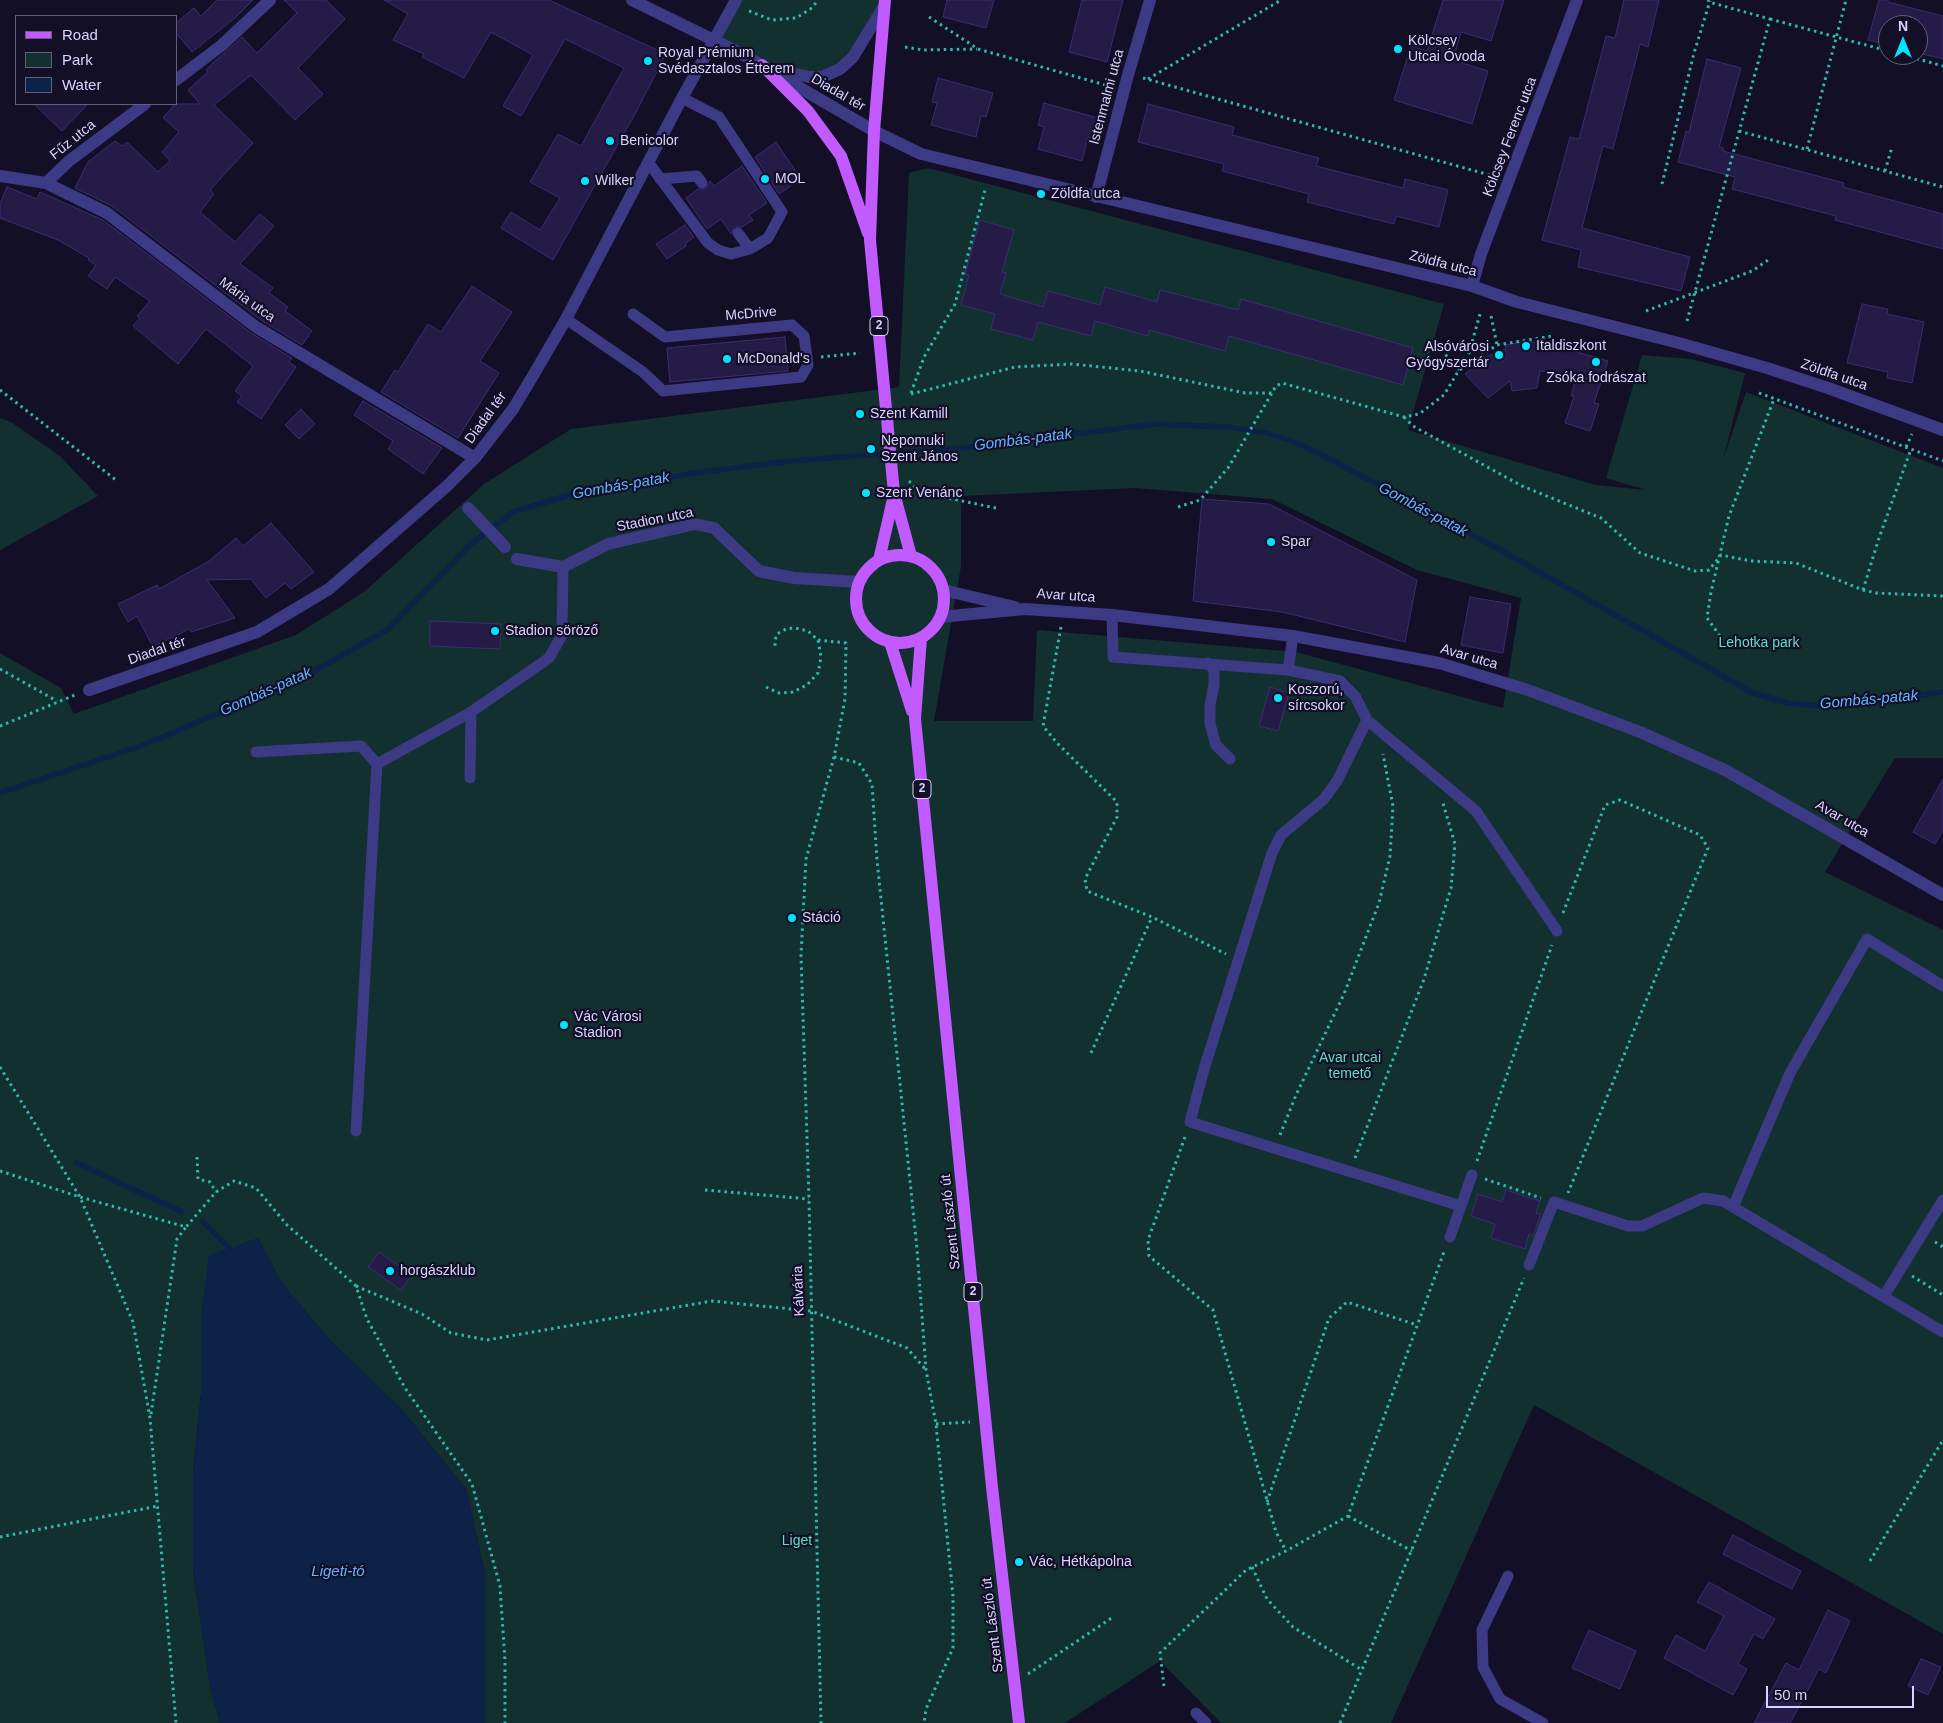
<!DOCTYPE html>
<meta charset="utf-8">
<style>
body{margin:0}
#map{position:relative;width:1943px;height:1723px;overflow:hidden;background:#130f26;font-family:Helvetica,sans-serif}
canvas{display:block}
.legend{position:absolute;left:15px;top:15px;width:162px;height:90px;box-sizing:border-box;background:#130f26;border:1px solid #625e7d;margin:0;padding:6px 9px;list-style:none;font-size:15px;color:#d9d4ff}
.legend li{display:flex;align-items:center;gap:10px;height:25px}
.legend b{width:25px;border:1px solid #625e7d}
.north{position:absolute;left:1878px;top:15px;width:50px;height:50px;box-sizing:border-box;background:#130f26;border:1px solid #625e7d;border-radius:50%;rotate:0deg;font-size:14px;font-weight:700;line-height:20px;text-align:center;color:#d9d4ff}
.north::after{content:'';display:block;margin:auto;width:18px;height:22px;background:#00e5ff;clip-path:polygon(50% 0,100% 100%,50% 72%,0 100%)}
.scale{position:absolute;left:1766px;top:1686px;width:148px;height:22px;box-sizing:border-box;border:2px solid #d9d4ff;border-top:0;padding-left:6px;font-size:15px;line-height:18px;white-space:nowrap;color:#d9d4ff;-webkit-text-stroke:4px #130f26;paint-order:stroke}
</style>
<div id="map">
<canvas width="1943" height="1723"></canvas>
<ul class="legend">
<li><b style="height:6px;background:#c25bff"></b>Road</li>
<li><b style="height:14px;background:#12302f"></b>Park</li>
<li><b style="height:14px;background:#0c2248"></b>Water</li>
</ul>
<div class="north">N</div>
<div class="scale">50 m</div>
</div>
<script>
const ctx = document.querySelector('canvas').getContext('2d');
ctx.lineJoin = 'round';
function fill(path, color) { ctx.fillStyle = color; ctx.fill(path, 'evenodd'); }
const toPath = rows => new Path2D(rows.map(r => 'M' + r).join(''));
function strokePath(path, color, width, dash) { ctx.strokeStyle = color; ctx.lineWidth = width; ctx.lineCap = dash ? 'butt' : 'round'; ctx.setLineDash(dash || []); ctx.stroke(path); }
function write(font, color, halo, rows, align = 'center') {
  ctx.font = font + ' Helvetica,sans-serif'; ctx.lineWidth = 4.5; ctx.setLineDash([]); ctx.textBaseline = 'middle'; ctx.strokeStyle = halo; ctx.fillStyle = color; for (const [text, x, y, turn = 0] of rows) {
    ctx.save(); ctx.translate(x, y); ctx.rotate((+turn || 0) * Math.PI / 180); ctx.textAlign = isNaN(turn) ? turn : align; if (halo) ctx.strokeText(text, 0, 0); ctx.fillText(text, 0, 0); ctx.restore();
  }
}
const green = toPath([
 [736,0,885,0,864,40,831,74,762,65,714,40],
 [928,168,1444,304,1408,430,1596,485,1646,490,1606,478,1642,355,1691,359,1745,373,1723,460,1746,392,1943,468,1943,758,1895,758,1825,872,1943,930,1943,1634,1534,1405,1391,1723,1221,1723,1160,1661,1065,1723,485,1723,485,1574,466,1489,403,1411,327,1337,281,1282,258,1238,201,1394,193,1472,193,1570,210,1686,220,1723,0,1723,0,653,61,688,74,714,296,635,364,592,484,484,571,429,899,387,909,173],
 [1135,488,1272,499,1417,570,1521,598,1503,708,1296,652,1037,630,1033,721,934,721,961,566,961,496],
 [0,418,11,422,60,456,98,496,0,550]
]);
const water = toPath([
 [258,1238,281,1282,327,1337,403,1411,466,1489,485,1574,485,1723,220,1723,210,1686,193,1570,193,1472,201,1394,201,1314,209,1255]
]);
const stream = toPath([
 [0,793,141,746,298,680,387,630,471,544,513,512,569,495,695,473,791,461,963,448,1154,424,1228,427,1267,433,1295,442,1332,460,1506,553,1753,693,1788,703,1820,706,1858,704,1943,692],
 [77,1163,182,1212],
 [203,1222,229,1248]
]);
const building = toPath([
 [217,0,253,0,235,18,192,52,176,33,176,23,194,8,201,16,217,0],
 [284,0,326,0,345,19,298,68,323,94,295,120,251,75,214,105,253,143,210,190,214,194,200,212,235,242,260,214,274,226,240,264,273,288,269,293,288,307,285,311,312,331,302,345,261,320,112,206,75,188,88,162,115,141,122,146,127,142,158,172,170,161,162,152,179,132,163,118,175,104,200,104,188,90,208,72,206,70,214,62,242,37,257,53,297,13,284,0],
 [384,0,549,0,666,54,635,114,553,260,501,228,511,212,540,230,560,198,530,182,558,134,581,146,624,68,565,39,521,116,503,106,533,55,491,32,464,78,422,57,424,54,393,40,408,14,384,0],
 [947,0,994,0,986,28,943,17,947,0],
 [1082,0,1123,0,1107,62,1069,52,1082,0],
 [1443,0,1504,0,1491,41,1461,32,1453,60,1488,71,1472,124,1394,100,1411,46,1427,51,1443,0],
 [1624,0,1659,0,1648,47,1640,44,1613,149,1603,146,1582,228,1690,257,1681,291,1578,267,1581,250,1542,240,1570,137,1579,139,1606,36,1615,38,1624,0],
 [1879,0,1888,0,1888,2,1943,16,1943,59,1918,53,1918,25,1888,25,1888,45,1868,40,1879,0],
 [1707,59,1741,68,1719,147,1723,148,1723,151,1844,183,1843,187,1943,214,1943,249,1835,220,1836,216,1732,189,1735,177,1678,162,1686,131,1689,132,1707,59],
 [938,78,993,93,986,117,981,116,976,137,931,125,937,103,932,102,938,78],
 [1044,103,1098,118,1093,138,1088,137,1082,161,1038,149,1044,127,1038,125,1044,103],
 [34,104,88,104,62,131,34,104],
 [1148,104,1234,127,1232,135,1319,158,1316,166,1403,188,1405,179,1448,190,1439,227,1396,216,1394,224,1307,202,1309,194,1222,171,1224,164,1138,142,1148,104],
 [776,142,801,179,779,194,755,157,776,142],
 [742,166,767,203,749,215,753,220,742,227,734,227,731,234,721,219,707,229,686,198,698,189,706,189,710,181,714,186,742,166],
 [7,187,37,199,40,192,103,220,251,333,292,358,289,362,296,367,261,419,237,402,242,396,235,391,253,366,206,329,178,364,133,326,140,318,137,316,150,301,115,277,107,289,88,276,96,265,88,260,89,258,58,240,0,218,0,204,7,187],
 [980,220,1014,230,1002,272,1006,273,1000,294,1043,307,1048,291,1100,305,1105,287,1157,302,1160,290,1238,310,1241,299,1413,348,1403,385,1229,336,1225,351,1149,330,1148,336,1095,321,1091,336,1038,322,1033,340,991,329,995,314,961,305,969,275,965,274,980,220],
 [685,225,694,237,685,244,686,246,667,259,656,244,685,225],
 [472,286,512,312,480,361,499,373,458,438,381,392,395,370,398,372,428,324,441,332,472,286],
 [1862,304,1888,309,1887,314,1924,322,1912,383,1887,378,1888,372,1847,363,1862,304],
 [785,337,788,371,670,382,667,348,785,337],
 [1527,341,1560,347,1608,361,1594,403,1599,404,1590,431,1565,423,1574,396,1571,396,1576,378,1560,373,1540,371,1537,388,1512,391,1510,381,1488,398,1465,374,1483,358,1506,349,1505,345,1527,341],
 [363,401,442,448,423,474,388,449,393,441,354,415,363,401],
 [301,409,315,424,299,439,285,425,301,409],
 [1202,499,1269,504,1417,580,1405,642,1282,612,1193,601,1202,499],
 [271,523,314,572,291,589,285,583,266,598,251,579,207,580,235,618,191,632,189,629,153,647,137,616,128,622,118,604,157,585,159,589,209,561,236,538,243,546,271,523],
 [1470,597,1511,604,1503,653,1461,645,1470,597],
 [430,621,501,624,500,649,430,646,430,621],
 [1270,687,1289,693,1278,731,1259,726,1270,687],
 [1943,779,1943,830,1935,844,1913,832,1943,779],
 [1506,1190,1540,1201,1536,1213,1541,1214,1533,1236,1529,1234,1525,1249,1491,1238,1495,1224,1471,1216,1478,1194,1502,1202,1506,1190],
 [379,1252,412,1275,401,1290,368,1267,379,1252],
 [1733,1535,1801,1571,1792,1589,1723,1554,1733,1535],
 [1709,1582,1775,1619,1763,1639,1754,1634,1738,1664,1747,1669,1733,1695,1664,1658,1676,1635,1705,1651,1724,1616,1697,1602,1709,1582],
 [1828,1610,1850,1621,1826,1673,1819,1669,1790,1723,1754,1723,1786,1663,1799,1670,1828,1610],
 [1589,1630,1636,1651,1620,1689,1572,1668,1589,1630],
 [1921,1659,1941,1667,1928,1695,1908,1686,1921,1659]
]);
const path = toPath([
 [749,11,772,20,796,18,812,8,818,0],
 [929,17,978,49,1109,86],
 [1770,19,1888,51],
 [905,47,923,50,977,49],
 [1904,55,1943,66],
 [1143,78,1493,176],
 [1148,79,1281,0],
 [1739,131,1943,187],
 [1807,149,1846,0],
 [1885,171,1892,147],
 [1662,184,1694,53,1710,1],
 [1646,311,1752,271,1771,258],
 [1491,316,1497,345],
 [1687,321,1770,19,1709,2,1708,0],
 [1441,350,1459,370],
 [821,357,860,353],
 [1465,367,1497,345,1552,336],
 [0,390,116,480],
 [911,393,924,357,955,304,985,190],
 [1759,393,1943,461],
 [911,394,1015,367,1072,364,1140,371,1245,393,1272,393],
 [1404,417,1413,426,1522,486,1601,518,1640,553,1695,571,1709,570,1721,555,1751,561,1796,563,1863,590,1876,593,1943,596],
 [1906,447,1912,434],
 [909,481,919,492,996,508],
 [1178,507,1200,500,1228,468,1276,386,1282,383,1404,417,1419,414,1444,395,1459,370,1465,367,1480,314],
 [1863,590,1878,541,1911,449],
 [1061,627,1043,726,1057,743,1117,802,1117,817,1085,879,1087,891,1152,917,1226,954],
 [1720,636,1707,618,1711,592,1729,516,1774,399],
 [818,640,846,643,845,699,834,757,806,859,801,955,809,1199,821,1723],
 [0,669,57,701],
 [766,687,779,693,793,692,807,685,818,673,821,657,818,640,808,631,795,628,786,629,777,634,775,640,775,647],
 [0,726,75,695],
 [834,757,859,763,872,784,877,860,917,1249,926,1370,936,1424,953,1596,953,1648,926,1709,924,1723],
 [1563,913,1605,805,1620,800,1700,835,1708,848,1568,1193],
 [1091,1053,1152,917],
 [0,1067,80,1197,133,1322,150,1418,176,1723],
 [1280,1135,1296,1095,1344,994,1379,903,1390,856,1393,806,1383,754],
 [1185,1137,1148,1240,1149,1256,1213,1310,1276,1532,1286,1551],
 [197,1157,198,1179,210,1182,216,1192],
 [1355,1158,1424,979,1451,888,1455,844,1443,803],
 [1477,1161,1552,945],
 [0,1171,80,1197,186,1227,216,1192,234,1181,256,1188,287,1225,356,1286,367,1319,405,1388,472,1484,500,1586,505,1661,505,1723],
 [1485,1179,1541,1198],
 [705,1190,809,1199],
 [1935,1242,1943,1247],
 [1912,1276,1943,1295],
 [356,1286,422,1314,451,1333,487,1340,712,1301,811,1311,907,1348,926,1370],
 [151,1414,177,1239,186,1227],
 [936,1424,970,1422],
 [1267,1502,1329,1318,1347,1302,1417,1325],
 [1348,1516,1412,1551],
 [0,1537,158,1506],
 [1870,1561,1943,1440],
 [1252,1567,1267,1599,1293,1627,1362,1670],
 [1028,1674,1113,1617],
 [1164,1686,1160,1653,1246,1570,1286,1551,1348,1516,1445,1249],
 [1340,1723,1524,1278]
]);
const service = toPath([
 [648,162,708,243,718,250,731,254,750,249,768,238,782,212,719,117,682,98],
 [660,179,697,176,702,183],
 [738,233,750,249],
 [566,319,643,372,663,391,801,377,808,365,804,336,792,325,665,337,633,314],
 [1112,615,1113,657,1288,670,1340,681,1355,696,1367,720,1476,811,1557,931],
 [1208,663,1214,670,1214,685,1210,705,1210,724,1216,745,1230,759],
 [1288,670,1293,636],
 [1367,720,1337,781,1324,799,1281,835,1272,853,1204,1069,1190,1122,1461,1206],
 [256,752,361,746,377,764],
 [470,778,471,712],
 [356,1131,377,764,471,712,549,658,562,635,563,567],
 [1733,1207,1790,1073,1867,939,1943,986],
 [1450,1237,1472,1175],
 [1529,1265,1554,1202,1628,1226,1642,1226,1703,1198,1723,1201,1943,1332],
 [1884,1296,1943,1200],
 [1508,1576,1482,1630,1483,1667,1500,1699,1543,1723],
 [1196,1713,1206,1723]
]);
const pedestrian = toPath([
 [468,508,505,547],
 [517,559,563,567]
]);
const minor = toPath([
 [632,0,742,54,874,131,921,154,1472,286,1517,302,1679,343,1767,368,1828,388,1943,430],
 [775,69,809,77,822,77,840,69,853,57,884,6],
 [176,80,222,45,270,0],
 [0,176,46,183,107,213,256,327,475,458],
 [46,183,69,161,145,104],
 [1096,197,1128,75,1150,0],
 [1472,286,1481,254,1577,0],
 [563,567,608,544,695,524,714,528,759,571,794,578,859,582],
 [943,590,1015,607],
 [940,617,1025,609,1112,615,1293,636,1439,663,1528,690,1640,732,1725,770,1943,895],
 [89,690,257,632,329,589,447,486,475,458,513,409,534,374,566,319,682,98,736,0]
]);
const primary = toPath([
 [885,0,874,131,870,240,894,493,911,556],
 [762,65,808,111,841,156,868,233],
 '856 599a44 44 0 1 1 88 0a44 44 0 1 1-88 0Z',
 [879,560,894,495],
 [921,638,915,719,992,1487,1019,1723],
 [890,642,912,711]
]);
const markers = [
 [1398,49,5,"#00e5ff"],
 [648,61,5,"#00e5ff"],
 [610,141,5,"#00e5ff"],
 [765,179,5,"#00e5ff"],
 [585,181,5,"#00e5ff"],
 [1041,194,5,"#00e5ff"],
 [1526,346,5,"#00e5ff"],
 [1499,355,5,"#00e5ff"],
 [727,359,5,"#00e5ff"],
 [1596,362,5,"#00e5ff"],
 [860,414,5,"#00e5ff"],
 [871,449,5,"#00e5ff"],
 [866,493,5,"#00e5ff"],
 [1271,542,5,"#00e5ff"],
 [495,631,5,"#00e5ff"],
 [1278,698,5,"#00e5ff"],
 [792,918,5,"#00e5ff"],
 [564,1025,5,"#00e5ff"],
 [390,1271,5,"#00e5ff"],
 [1019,1562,5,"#00e5ff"]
];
const shields = [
 [879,326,18],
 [922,789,18],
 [973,1292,18]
];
const shieldNames = [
 ["2",879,326],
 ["2",922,789],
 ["2",973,1292]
];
const poiNames = [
 ["Kölcsey",1408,41],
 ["Utcai Óvoda",1408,57],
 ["Royal Prémium",658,53],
 ["Svédasztalos Étterem",658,69],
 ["Benicolor",620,141],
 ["MOL",775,179],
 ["Wilker",595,181],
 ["Zöldfa utca",1051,194],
 ["Italdiszkont",1536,346],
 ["Alsóvárosi",1489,347,"right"],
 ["Gyógyszertár",1489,363,"right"],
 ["McDonald's",737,359],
 ["Zsóka fodrászat",1596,378,"center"],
 ["Szent Kamill",870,414],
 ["Nepomuki",881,441],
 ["Szent János",881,457],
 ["Szent Venánc",876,493],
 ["Spar",1281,542],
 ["Stadion söröző",505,631],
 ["Koszorú,",1288,690],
 ["sírcsokor",1288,706],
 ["Stáció",802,918],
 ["Vác Városi",574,1017],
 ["Stadion",574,1033],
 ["horgászklub",400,1271],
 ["Vác, Hétkápolna",1029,1562]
];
const streetNames = [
 ["Diadal tér",838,93,30],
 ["Istenmalmi utca",1107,97,-75],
 ["Kölcsey Ferenc utca",1510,137,-69],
 ["Fűz utca",73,140,-39],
 ["Zöldfa utca",1443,264,14],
 ["Mária utca",247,300,36],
 ["McDrive",751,314,-5],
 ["Zöldfa utca",1834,375,19],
 ["Diadal tér",486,418,-54],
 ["Stadion utca",655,520,-11],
 ["Avar utca",1066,596,4],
 ["Diadal tér",157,651,-19],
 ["Avar utca",1469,657,16],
 ["Avar utca",1842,819,30],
 ["Szent László út",951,1222,-96],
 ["Kálvária",799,1291,-92],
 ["Szent László út",993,1625,-97]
];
const parkNames = [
 ["Lehotka park",1759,643],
 ["Avar utcai",1350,1058],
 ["temető",1350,1074],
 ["Liget",797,1541]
];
const waterNames = [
 ["Gombás-patak",1023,440,-7],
 ["Gombás-patak",621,486,-10],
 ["Gombás-patak",1423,510,28],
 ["Gombás-patak",266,692,-24],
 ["Gombás-patak",1869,700,-5],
 ["Ligeti-tó",338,1572]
];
fill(green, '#12302f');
fill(water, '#0c2248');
strokePath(stream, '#0c2248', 5.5);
fill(building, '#241b47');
strokePath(building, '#3b2d73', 1);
strokePath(path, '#2fb8b0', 3, [2.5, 4]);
strokePath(service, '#3d3a85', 11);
strokePath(pedestrian, '#3d3a85', 12);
strokePath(minor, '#3d3a85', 12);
strokePath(primary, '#c25bff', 12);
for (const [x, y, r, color] of markers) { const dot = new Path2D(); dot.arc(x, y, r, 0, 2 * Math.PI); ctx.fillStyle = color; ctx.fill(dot); strokePath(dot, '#130f26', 2); }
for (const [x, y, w] of shields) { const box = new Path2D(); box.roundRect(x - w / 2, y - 9.5, w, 19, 4); ctx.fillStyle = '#130f26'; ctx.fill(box); strokePath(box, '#d9d4ff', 1); }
write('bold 12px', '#d9d4ff', null, shieldNames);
write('14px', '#d9d4ff', '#130f26', poiNames, 'left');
write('14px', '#d9d4ff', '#130f26', streetNames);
write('14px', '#5fe0c0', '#130f26', parkNames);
write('italic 15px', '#62b6ff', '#130f26', waterNames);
</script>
